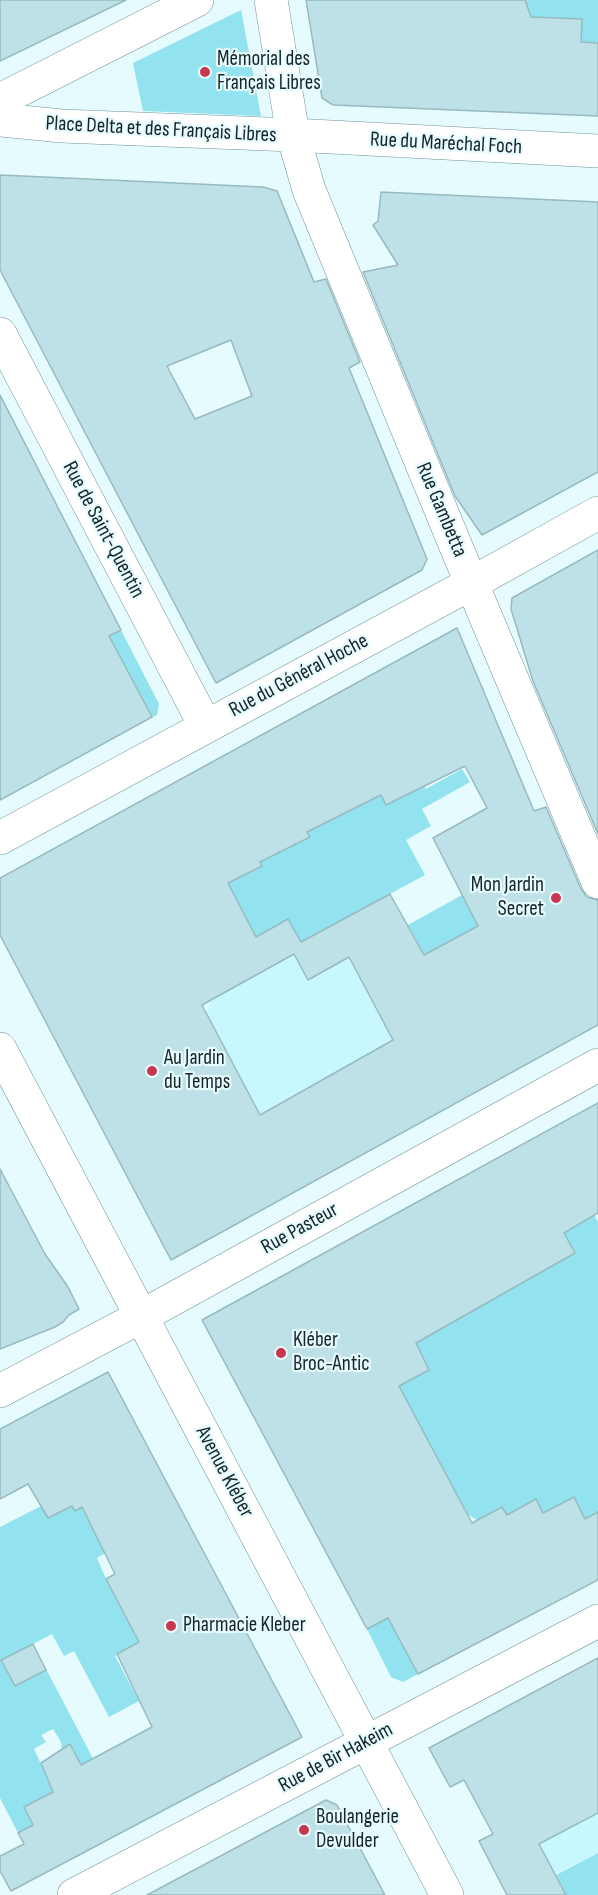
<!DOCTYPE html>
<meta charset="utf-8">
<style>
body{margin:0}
canvas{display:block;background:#e5fbfe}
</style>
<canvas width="598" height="1895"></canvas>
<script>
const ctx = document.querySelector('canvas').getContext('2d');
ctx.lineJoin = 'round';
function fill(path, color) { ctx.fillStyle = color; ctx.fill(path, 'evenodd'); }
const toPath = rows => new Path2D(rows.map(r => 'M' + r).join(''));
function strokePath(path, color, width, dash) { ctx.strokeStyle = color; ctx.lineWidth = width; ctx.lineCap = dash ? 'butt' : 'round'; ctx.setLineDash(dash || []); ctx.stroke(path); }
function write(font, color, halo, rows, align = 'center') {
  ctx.font = font + ' "Sofia Sans Condensed",sans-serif'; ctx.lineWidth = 4.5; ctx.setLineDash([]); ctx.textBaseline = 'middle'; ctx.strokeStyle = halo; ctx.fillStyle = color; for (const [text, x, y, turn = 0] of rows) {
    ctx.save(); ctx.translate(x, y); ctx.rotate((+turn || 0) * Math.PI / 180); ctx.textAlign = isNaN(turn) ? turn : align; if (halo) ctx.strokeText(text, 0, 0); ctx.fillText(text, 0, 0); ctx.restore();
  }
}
const built = toPath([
 [377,942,393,1040,259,1114,206,1013,211,999,294,954,308,979],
 [598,1813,598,1853,552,1876,536,1844]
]);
const green = toPath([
 [525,0,598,0,598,43,581,42,582,19,525,36,527,5],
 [241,10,261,116,143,111,133,63],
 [121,630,159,704,157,715,152,717,131,677,99,672,91,645],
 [400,739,426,789,462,769,470,782,422,809,431,826,406,840,425,875,301,942,288,919,256,937,213,856,252,872,262,866,245,835,290,838,294,845,310,837,291,800,341,807,345,813,352,810],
 [510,887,483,962,467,932,455,938,463,1026,408,925,462,895],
 [547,1199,586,1199,598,1222,598,1512,585,1519,574,1497,543,1513,536,1499,521,1507,527,1520,513,1527,502,1507,477,1520,467,1514,367,1328,414,1378,429,1370,409,1332,476,1309,506,1293,488,1259,518,1285,535,1276,516,1238,540,1225,560,1262,574,1253],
 [41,1506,48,1518,72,1506,75,1510,81,1507,105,1553,97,1558,106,1579,144,1639,115,1656,139,1701,109,1717,74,1651,64,1656,52,1634,33,1644,99,1770,87,1777,62,1749,61,1742,53,1729,41,1735,46,1742,34,1749,58,1801,38,1800,25,1807,33,1825,18,1833,0,1798,0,1527],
 [413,1605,429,1636,404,1649,418,1674,403,1682,391,1677,367,1629],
 [598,1853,598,1895,566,1895,556,1875]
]);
const building = toPath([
 [0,0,126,0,0,61,0,0],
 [306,0,525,0,531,17,582,19,581,42,598,43,598,116,333,105,322,98,306,0],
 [0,175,263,187,277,191,314,282,326,279,360,362,349,368,427,559,422,570,216,683,0,270,0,175],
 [231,340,252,396,195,419,167,366,231,340],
 [381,192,598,202,598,472,482,535,455,496,363,272,398,265,373,225,378,221,381,192],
 [0,395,121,630,109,636,152,717,0,800,0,395],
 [598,550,598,834,533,681,511,609,512,598,598,550],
 [457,628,534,811,546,807,581,889,587,897,598,900,598,1025,171,1260,0,935,0,878,457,628],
 [465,766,487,808,433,838,478,926,424,955,390,894,301,942,288,919,256,937,228,883,262,866,260,862,310,837,307,832,381,795,386,805,465,766],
 [294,954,308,980,349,957,393,1040,260,1115,202,1005,294,954],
 [598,1103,598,1213,564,1233,575,1253,416,1343,429,1370,399,1386,472,1523,502,1507,507,1515,536,1499,543,1513,574,1497,585,1519,598,1512,598,1580,418,1674,388,1618,367,1629,202,1320,598,1103],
 [0,1169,45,1254,68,1287,79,1309,69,1315,63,1322,55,1327,0,1349,0,1169],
 [108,1372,302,1737,11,1891,0,1871,0,1856,24,1844,18,1833,33,1825,24,1807,53,1792,41,1763,70,1744,81,1765,152,1727,117,1654,139,1642,106,1579,115,1574,82,1507,75,1511,72,1506,48,1518,28,1484,0,1499,0,1429,108,1372],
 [33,1644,46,1670,15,1686,1,1660,33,1644],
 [598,1658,598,1813,539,1844,566,1895,507,1895,479,1841,493,1834,464,1780,450,1787,429,1748,598,1658],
 [326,1800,337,1805,385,1895,147,1895,326,1800]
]);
const minor = toPath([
 [271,0,293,135,309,190,457,549,598,882],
 [0,100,197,0],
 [0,120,62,126,293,135,598,151],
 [0,334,206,727],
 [0,838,472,583,598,513],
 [0,1049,447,1895],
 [0,1391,142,1316,598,1065],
 [74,1895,598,1621]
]);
const markers = [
 [205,72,6,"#c7374f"],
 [556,898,6,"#c7374f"],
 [152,1071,6,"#c7374f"],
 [281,1353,6,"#c7374f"],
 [171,1626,6,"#c7374f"],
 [304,1830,6,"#c7374f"]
];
const poiNames = [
 ["Mémorial des",217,60],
 ["Français Libres",217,84],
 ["Mon Jardin",544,886,"right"],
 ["Secret",544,910,"right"],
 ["Au Jardin",164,1059],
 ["du Temps",164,1083],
 ["Kléber",293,1341],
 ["Broc-Antic",293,1365],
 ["Pharmacie Kleber",183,1626],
 ["Boulangerie",316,1818],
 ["Devulder",316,1842]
];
const streetNames = [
 ["Place Delta et des Français Libres",161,130,3],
 ["Rue du Maréchal Foch",446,144,3],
 ["Rue Gambetta",441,510,67],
 ["Rue de Saint-Quentin",103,530,62],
 ["Rue du Général Hoche",299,676,-28],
 ["Rue Pasteur",300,1229,-29],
 ["Avenue Kléber",224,1472,62],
 ["Rue de Bir Hakeim",336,1758,-28]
];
fill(built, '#c8f7ff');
fill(green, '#92e3ef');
fill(building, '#bde1e7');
strokePath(building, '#96babf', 1.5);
strokePath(minor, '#709398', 34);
strokePath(minor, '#fff', 33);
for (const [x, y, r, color] of markers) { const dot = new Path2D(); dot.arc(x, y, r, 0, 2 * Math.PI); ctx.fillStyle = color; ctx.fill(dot); strokePath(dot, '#e5fbfe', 2); }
write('21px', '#162426', '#e5fbfe', poiNames, 'left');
write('21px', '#162426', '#e5fbfe', streetNames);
</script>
